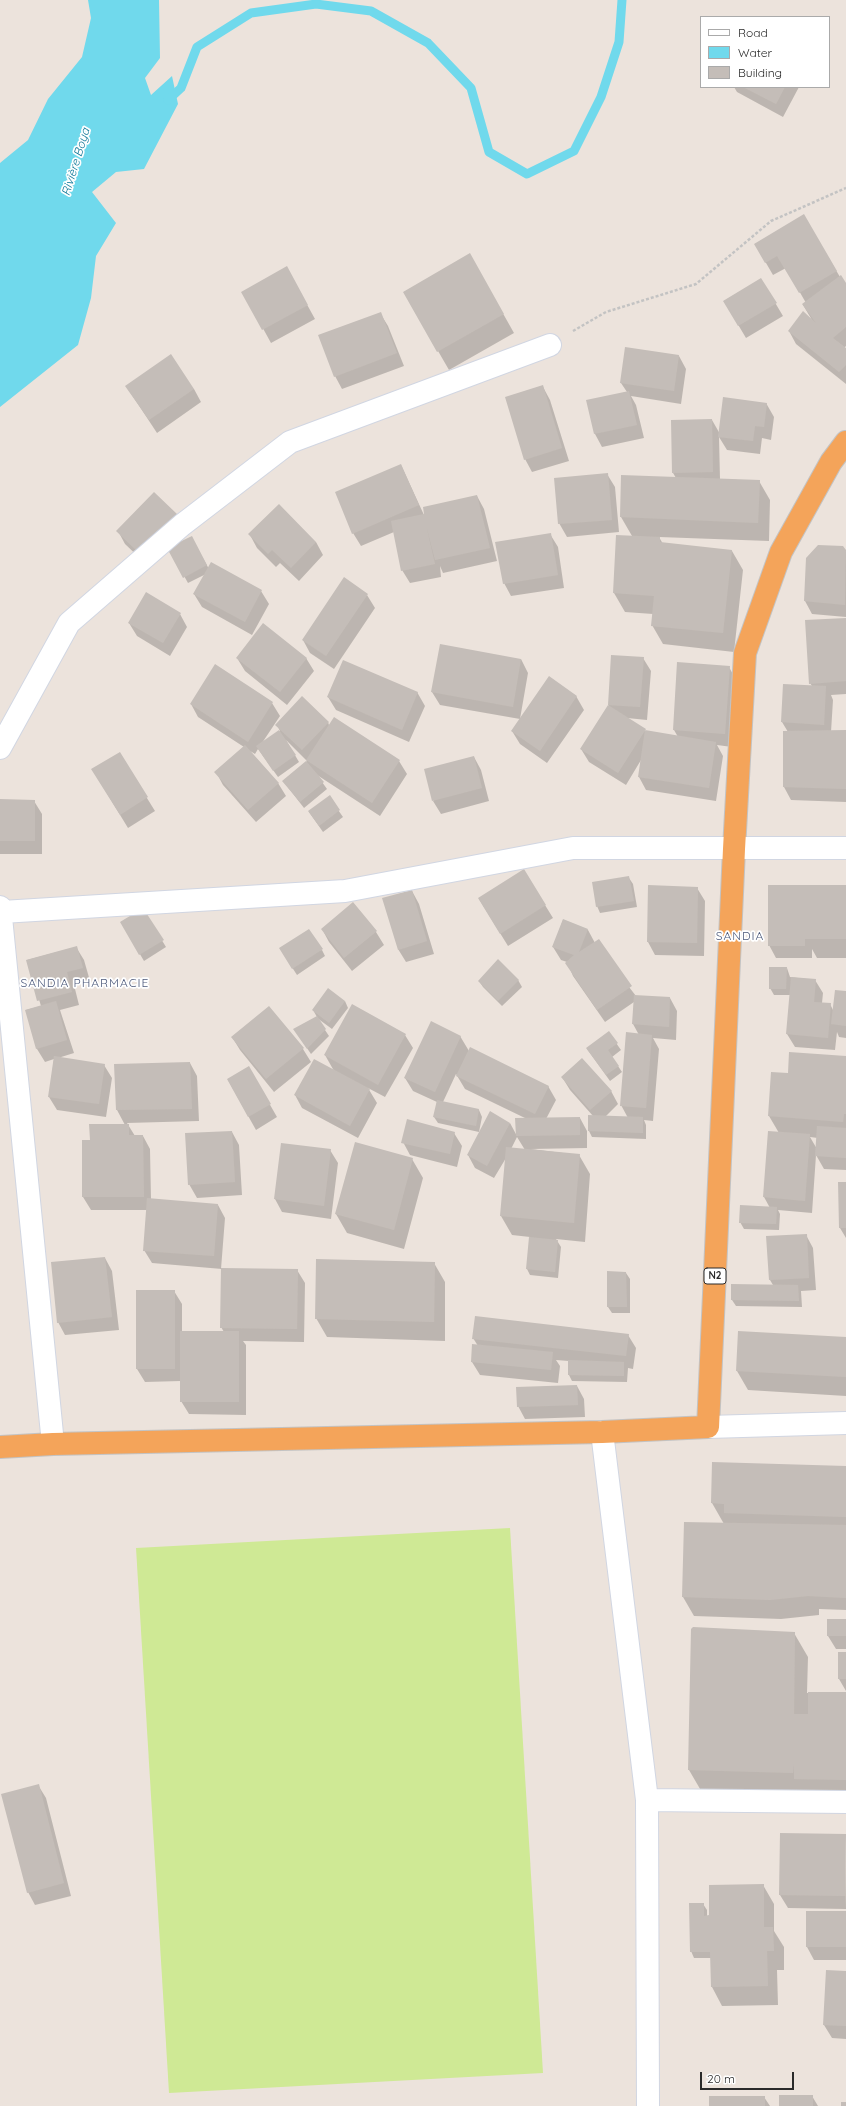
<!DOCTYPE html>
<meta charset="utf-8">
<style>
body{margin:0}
#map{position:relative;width:846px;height:2106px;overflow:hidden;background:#ece3dc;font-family:Quicksand,sans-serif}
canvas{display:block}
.legend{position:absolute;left:700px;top:16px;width:130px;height:72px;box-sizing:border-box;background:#fff;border:1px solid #aaa;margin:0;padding:5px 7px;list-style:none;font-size:12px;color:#2a2a2a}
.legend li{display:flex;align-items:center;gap:8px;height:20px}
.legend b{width:20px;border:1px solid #aaa}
.scale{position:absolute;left:700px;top:2072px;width:94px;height:18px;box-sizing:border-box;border:2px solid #2a2a2a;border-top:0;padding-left:5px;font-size:12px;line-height:14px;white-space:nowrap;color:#2a2a2a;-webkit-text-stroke:3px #fff;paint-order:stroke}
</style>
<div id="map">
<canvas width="846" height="2106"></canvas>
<ul class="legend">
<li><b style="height:5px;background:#fff"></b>Road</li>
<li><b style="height:11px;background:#70d9ec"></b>Water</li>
<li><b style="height:11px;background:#c4bdb8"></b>Building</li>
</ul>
<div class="scale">20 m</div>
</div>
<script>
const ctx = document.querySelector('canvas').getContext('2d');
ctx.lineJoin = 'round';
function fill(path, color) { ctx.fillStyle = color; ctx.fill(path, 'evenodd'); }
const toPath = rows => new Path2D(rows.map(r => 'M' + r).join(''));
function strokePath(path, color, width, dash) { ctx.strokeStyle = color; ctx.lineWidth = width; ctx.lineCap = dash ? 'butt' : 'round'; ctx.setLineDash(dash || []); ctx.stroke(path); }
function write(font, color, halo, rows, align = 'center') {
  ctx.font = font + ' Quicksand,sans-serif'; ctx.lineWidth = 3.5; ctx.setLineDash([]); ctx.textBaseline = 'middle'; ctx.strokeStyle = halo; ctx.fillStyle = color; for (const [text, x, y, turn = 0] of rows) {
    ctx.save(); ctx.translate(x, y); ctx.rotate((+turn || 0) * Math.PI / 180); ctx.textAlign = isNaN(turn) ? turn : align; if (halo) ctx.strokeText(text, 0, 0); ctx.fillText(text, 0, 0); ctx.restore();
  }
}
const pitch = toPath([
 [510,1528,543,2073,169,2093,136,1548]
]);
const water = toPath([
 [88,0,159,0,160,58,145,78,151,95,172,76,178,104,144,169,116,172,92,192,116,223,96,256,91,298,78,345,0,407,0,163,28,140,48,99,82,57,91,18]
]);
const shadow = toPath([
 [734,87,799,87,783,117,737,92],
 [804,216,840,277,846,285,846,346,844,348,846,350,846,384,796,344,789,331,812,320,803,305,806,303,786,268,773,275,755,244],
 [470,255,514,333,449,370,404,292],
 [761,279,783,316,746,338,724,301],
 [294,281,315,319,271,343,243,292],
 [380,313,388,326,404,366,342,389,335,376],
 [679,356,686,369,681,404,631,396,636,405,644,438,602,447,595,434,588,401,627,392,621,383],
 [126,386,194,389,201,402,157,433],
 [543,387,550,400,569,461,532,472,525,459],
 [766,403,774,417,771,440,762,438,760,454,727,450,719,437,720,479,759,481,770,500,769,541,659,537,663,544,732,551,743,570,734,652,663,644,652,625,653,614,625,612,614,593,617,536,632,536,621,517,622,476,676,478,673,473,712,420,720,434],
 [401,465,424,515,477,496,484,509,497,561,443,573,440,566,441,577,410,583,402,570,394,532,361,546,353,533],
 [607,474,615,487,619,532,567,537,559,523],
 [176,514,183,527,147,565,125,544,118,531],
 [550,534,558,547,564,588,511,596,504,583],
 [250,535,316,542,323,555,299,581,280,563,276,567,257,548],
 [191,537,209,569,261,591,269,604,252,635,202,607,194,594,206,574,188,583,169,549],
 [843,547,846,552,846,617,812,614,805,601],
 [367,595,375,608,334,669,310,653,303,640],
 [180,614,187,627,170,656,137,636,129,623],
 [846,619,846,694,831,695,833,700,831,732,846,731,846,802,791,800,784,787,784,732,788,732,782,722,812,686,810,683],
 [237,658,306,658,314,671,287,705,245,671],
 [643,658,651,671,647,720,627,718,646,732,678,737,674,730,729,667,736,680,732,747,717,745,723,756,716,801,646,790,639,777,641,760,626,785,589,762,581,749,609,705],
 [521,659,528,673,520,719,440,705,432,692],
 [417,692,425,706,409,742,336,710,328,697],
 [576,696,584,710,547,763,520,744,512,731],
 [272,703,280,716,262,743,280,731,277,725,328,722,329,725,399,761,407,774,380,816,317,775,327,789,304,808,283,781,307,761,286,740,299,762,278,777,258,749,255,754,250,751,278,783,286,796,256,822,223,785,216,772,244,747,198,717,191,704],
 [119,753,155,811,128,828,100,782],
 [474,757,481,770,489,801,441,814,433,801],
 [329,797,343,817,323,832,309,812],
 [0,800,34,801,42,814,42,854,0,854],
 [524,871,553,918,508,946,479,899],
 [629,878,633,884,637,907,600,913,597,906],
 [846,886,846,958,817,958,812,949,812,958,776,958,769,945],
 [697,888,705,901,704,956,655,955,648,942],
 [412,891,419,904,434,954,406,962,398,949],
 [353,904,376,932,384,945,352,971,329,942,322,929],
 [143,909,166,947,144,961,121,922],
 [563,920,588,930,595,943,636,996,670,998,677,1011,676,1040,653,1038,659,1049,653,1121,644,1120,646,1125,646,1139,592,1137,589,1131,593,1116,570,1090,562,1077,611,1091,618,1104,605,1117,628,1118,621,1105,639,1035,633,1024,634,1002,605,1022,573,976,567,962,561,960,553,947],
 [76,947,84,960,90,981,74,985,79,1005,60,1010,74,1053,58,1058,104,1065,112,1078,106,1117,57,1110,49,1097,54,1059,45,1062,37,1049,26,1010,41,1006,27,960],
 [322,950,325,956,297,975,284,955],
 [787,968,790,977,815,980,823,993,822,1003,830,1004,833,1010,846,992,846,1038,839,1037,837,1032,835,1050,795,1047,787,1034,791,995,774,995,770,988],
 [518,980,522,987,502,1006,483,987,479,981],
 [345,1001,348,1008,332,1029,317,1018,329,1036,311,1054,298,1035,317,1017,313,1010],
 [269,1007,303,1049,311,1062,274,1092,240,1050,232,1037],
 [609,1033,621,1050,612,1057,622,1072,610,1081,587,1049],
 [405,1035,413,1048,385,1097,368,1088,377,1103,358,1138,302,1108,295,1095,334,1071,325,1055],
 [460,1036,469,1051,548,1086,556,1100,546,1119,580,1118,587,1131,587,1148,531,1149,579,1155,590,1174,585,1242,556,1239,561,1247,558,1278,530,1275,527,1269,530,1237,512,1235,501,1216,506,1158,494,1178,475,1168,468,1155,510,1123,517,1136,527,1119,465,1089,456,1074,443,1102,479,1110,482,1117,479,1132,438,1123,434,1117,437,1102,413,1091,405,1078],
 [517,1137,525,1150,511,1149],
 [846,1057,846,1170,824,1169,816,1155,812,1213,778,1210,780,1214,779,1230,744,1229,740,1222,770,1208,764,1197,779,1133,769,1116,789,1074],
 [810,1137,818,1138,817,1149],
 [190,1063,197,1076,199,1121,127,1123,135,1136,143,1136,150,1149,151,1199,218,1205,225,1218,221,1269,297,1270,305,1283,304,1342,243,1341,246,1345,246,1415,189,1414,181,1401,181,1381,145,1382,137,1369,174,1291,182,1304,182,1332,224,1332,221,1327,222,1269,152,1263,144,1250,147,1210,91,1210,83,1197,83,1141,91,1141,125,1125,117,1110,115,1065],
 [249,1068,277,1117,256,1130,228,1080],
 [232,1132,239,1145,242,1195,197,1198,189,1184],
 [454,1133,462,1146,457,1167,410,1155,403,1142],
 [282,1144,330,1150,338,1163,331,1219,282,1212,275,1199],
 [412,1159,423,1178,404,1249,347,1233,336,1214],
 [839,1183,846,1183,846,1238,840,1228],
 [806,1235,813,1248,816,1290,801,1291,802,1307,736,1306,732,1300,773,1285,770,1280,767,1237],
 [105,1258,112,1271,119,1330,65,1335,58,1322],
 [434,1263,445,1282,445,1341,327,1337,316,1318],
 [626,1273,630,1279,630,1313,612,1313,608,1307],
 [739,1332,846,1338,846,1396,748,1390,737,1371],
 [628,1335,636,1348,633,1369,628,1368,627,1382,572,1381,569,1375,569,1361,556,1360,560,1366,558,1383,480,1375,472,1362,478,1346,473,1338],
 [577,1386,584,1399,585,1417,525,1419,518,1406],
 [846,1467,846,1610,819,1609,819,1615,781,1619,694,1616,683,1597,685,1523,724,1524,712,1503],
 [846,1620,846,1649,836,1649,828,1636],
 [794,1633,808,1657,807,1693,846,1693,846,1798,703,1794,689,1770],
 [846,1653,846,1691,839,1679],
 [38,1785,46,1798,71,1896,35,1905,28,1892],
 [845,1835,846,1909,788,1908,780,1895],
 [763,1885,774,1904,774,1931,784,1947,784,1970,777,1970,778,2005,722,2006,712,1987,711,1958,694,1958,691,1951,703,1904,707,1910,707,1917],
 [846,1912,846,1960,814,1960,807,1947],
 [827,1971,846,1972,846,2039,832,2038,824,2025],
 [812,2096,818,2106,780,2106],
 [764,2097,770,2106,710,2106]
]);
const stream = toPath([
 [168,100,181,88,197,47,251,13,316,4,371,11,428,43,471,88,489,152,527,174,574,151,601,97,619,42,622,0]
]);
const building = toPath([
 [743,87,785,87,776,104],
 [804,214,837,271,799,293,777,256,765,263,754,244],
 [470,253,504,314,437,352,403,292],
 [287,266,308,305,262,330,241,292],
 [841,275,846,283,846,327,833,338,846,348,846,365,839,372,788,331,803,311,816,323,802,304],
 [761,278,777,303,738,326,723,301],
 [381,312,397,353,334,377,318,335],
 [625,347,679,355,674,391,620,383],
 [171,354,194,389,149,420,125,386],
 [543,385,562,448,524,460,505,397],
 [629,391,637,425,594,434,586,400],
 [723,397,767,403,764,427,755,426,753,441,718,437],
 [712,419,713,472,672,473,671,420],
 [401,464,419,505,352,534,335,492],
 [608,473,612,520,558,524,554,478],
 [621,475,760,480,758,523,620,517],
 [154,492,177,514,139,553,116,531],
 [477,495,490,548,435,560,426,525,435,564,401,571,391,521,424,514,423,507],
 [279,504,316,542,291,568,272,550,268,554,248,534],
 [551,533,558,575,503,584,495,542],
 [616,535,660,537,660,542,732,550,723,633,651,626,654,596,613,593],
 [192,536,207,565,183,578,167,548],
 [818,545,843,546,846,550,845,605,804,601,806,558],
 [211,562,262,590,245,622,193,594],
 [344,577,368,594,326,656,302,640],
 [146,592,181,613,163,643,128,623],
 [846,618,846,681,809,684,805,620],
 [263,623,307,658,280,692,236,658],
 [440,644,521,659,513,707,431,692],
 [611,655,644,657,640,707,608,705],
 [343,660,418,692,402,730,327,697],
 [677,662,730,666,725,734,673,730],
 [215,664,273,702,248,742,190,704],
 [549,676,577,696,540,751,511,731],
 [783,684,826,686,824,725,781,722],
 [302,696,329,722,302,750,275,725],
 [608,705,646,729,618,773,580,749],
 [334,717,400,760,372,803,306,760],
 [279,730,296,755,273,771,256,746],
 [645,730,716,742,709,788,638,777],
 [846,730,846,789,783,787,783,731],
 [245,745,279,783,248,810,214,772],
 [120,752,148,797,120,815,91,769],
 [474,756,482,788,432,801,424,769],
 [306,761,324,782,300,802,282,781],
 [330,795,340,810,319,826,308,811],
 [0,799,35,800,35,841,0,841],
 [524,869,546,905,500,934,478,898],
 [629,876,634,901,596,907,592,882],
 [648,885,698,887,697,943,647,942],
 [768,885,846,885,846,939,805,939,805,946,768,946],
 [412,890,427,941,398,950,382,898],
 [353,902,377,931,344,958,321,929],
 [143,908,164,940,139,955,120,922],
 [563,919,588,929,579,952,599,939,632,986,597,1010,565,963,574,955,552,947],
 [309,929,323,949,292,969,279,948],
 [77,946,83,968,67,972,72,992,37,1001,26,960],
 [498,959,519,980,498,1001,478,981],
 [769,967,787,967,786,989,769,989],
 [791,977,816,979,814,1002,831,1003,828,1038,786,1034],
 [328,988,345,1001,329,1023,312,1010],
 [835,990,846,991,846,1026,831,1024],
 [634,995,670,997,669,1027,632,1024],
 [56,1001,67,1040,36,1049,25,1010],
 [352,1004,406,1034,378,1085,324,1055],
 [269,1006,304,1048,266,1079,231,1037],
 [317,1016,326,1029,307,1049,293,1029],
 [431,1021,461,1036,435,1092,404,1078],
 [609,1031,618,1043,608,1050,619,1066,606,1075,586,1048],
 [626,1032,652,1035,646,1108,620,1106],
 [470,1047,549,1086,535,1114,456,1076],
 [789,1052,846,1056,846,1114,844,1114,843,1122,768,1116,771,1072,788,1073],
 [54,1056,105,1064,99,1104,48,1097],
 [582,1058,612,1091,590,1110,561,1077],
 [314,1059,370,1089,350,1126,294,1095],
 [190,1062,192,1109,116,1110,114,1064],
 [249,1066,271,1104,248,1117,227,1079],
 [437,1100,479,1109,476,1126,433,1117],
 [490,1111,510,1123,487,1166,467,1155],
 [588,1115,643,1117,643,1133,588,1131],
 [580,1117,580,1135,516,1136,515,1118],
 [407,1119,455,1132,450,1154,401,1143],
 [89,1124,129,1124,129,1135,143,1135,144,1197,82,1197,82,1140,90,1140],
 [817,1126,846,1128,846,1158,815,1156],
 [232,1131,235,1182,188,1185,185,1133],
 [768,1131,810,1134,805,1201,763,1197],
 [355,1142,413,1158,394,1230,335,1214],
 [281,1143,331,1149,324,1206,274,1199],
 [506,1147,580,1154,574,1223,500,1216],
 [838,1182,846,1182,846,1228,839,1228],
 [147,1198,218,1204,214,1256,143,1251],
 [740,1205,777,1207,776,1224,739,1223],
 [807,1234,809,1278,769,1280,766,1236],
 [529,1237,558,1240,555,1272,526,1269],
 [105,1257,112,1317,57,1323,51,1262],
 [316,1259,435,1262,434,1322,315,1319],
 [221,1268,298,1269,297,1329,220,1328],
 [607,1271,626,1272,627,1307,607,1307],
 [731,1284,798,1285,799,1301,731,1300],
 [136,1290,175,1290,175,1369,136,1369],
 [475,1316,629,1334,626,1356,472,1339],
 [180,1331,239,1331,239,1402,180,1402],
 [738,1331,846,1337,846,1377,736,1371],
 [472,1344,553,1352,551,1370,471,1362],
 [568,1360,624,1362,624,1376,568,1375],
 [577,1385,578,1405,517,1407,516,1387],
 [712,1462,846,1466,846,1517,724,1513,724,1504,711,1503],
 [684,1522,846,1525,846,1598,808,1596,770,1600,682,1597],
 [827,1619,846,1619,846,1636,827,1636],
 [693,1627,795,1632,794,1714,808,1714,808,1692,846,1692,846,1780,794,1779,794,1764,793,1773,688,1770,691,1629],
 [838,1652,846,1652,846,1679,838,1679],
 [39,1784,64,1883,27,1893,1,1794],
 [780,1833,846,1834,845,1896,779,1895],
 [764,1884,764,1927,773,1927,774,1951,767,1951,768,1986,711,1987,710,1952,690,1952,689,1903,704,1903,704,1916,709,1915,709,1885],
 [806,1911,846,1911,846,1947,806,1947],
 [826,1970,846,1971,846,2026,823,2025],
 [779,2095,813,2095,813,2106,779,2106],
 [709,2096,765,2096,765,2106,709,2106],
 [841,2102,846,2102,846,2106,841,2106]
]);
const path = toPath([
 [573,331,606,312,696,284,771,221,846,188]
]);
const minor = toPath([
 [0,748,69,623,182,525,290,442,550,345],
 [0,907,53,1444],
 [2,912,345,891,573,848,846,848],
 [708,1427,846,1423],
 [602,1432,647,1800,648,2106],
 [647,1800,846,1802]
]);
const trunk = toPath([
 [0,1447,53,1444,602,1432,708,1427,734,849,745,653,781,552,831,462,846,442]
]);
const shields = [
 [715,1276,22]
];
const shieldNames = [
 ["N2",715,1276]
];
const waterNames = [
 ["Rivière Boya",76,162,-73]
];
const neighbourhoodNames = [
 ["SANDIA",740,936],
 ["SANDIA PHARMACIE",85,983]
];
fill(pitch, '#cfe995');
fill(water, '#70d9ec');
fill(shadow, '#0003');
strokePath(stream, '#70d9ec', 9);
fill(building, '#c4bdb8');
strokePath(minor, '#d1d6e2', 24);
strokePath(trunk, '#c3c3c3', 24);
strokePath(path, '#c3c3c3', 2.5, [3, 2]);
strokePath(minor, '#fff', 22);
strokePath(trunk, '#f4a45a', 22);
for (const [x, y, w] of shields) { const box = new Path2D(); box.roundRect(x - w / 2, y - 8, w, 16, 3); ctx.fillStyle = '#fff'; ctx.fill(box); strokePath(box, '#2a2a2a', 1); }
write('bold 10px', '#2a2a2a', null, shieldNames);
write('italic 12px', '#0f7898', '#fff', waterNames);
ctx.letterSpacing = '1px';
write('12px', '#4b587a', '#fff', neighbourhoodNames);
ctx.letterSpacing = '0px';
</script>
